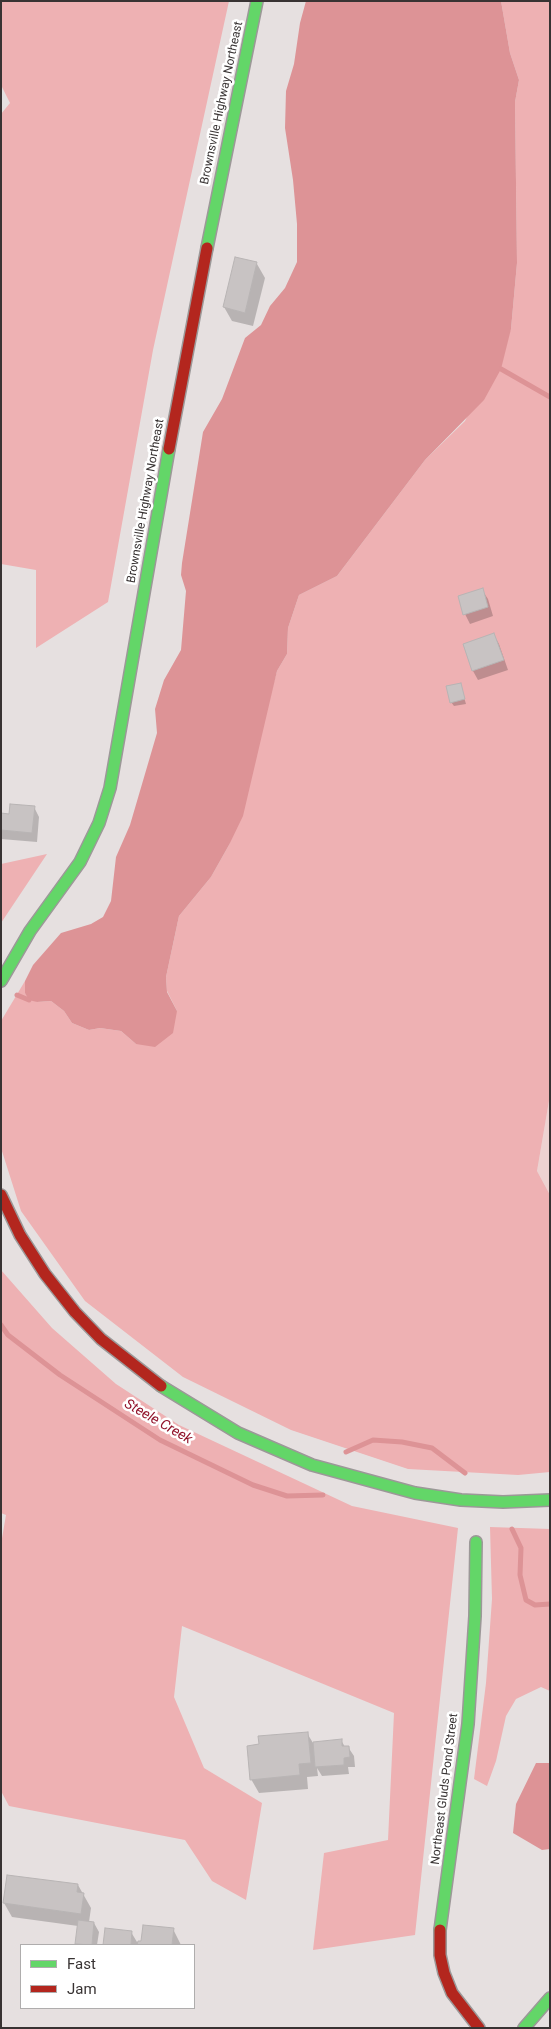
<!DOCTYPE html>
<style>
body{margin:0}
#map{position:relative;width:551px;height:2029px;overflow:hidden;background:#e6e0e0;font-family:Roboto,sans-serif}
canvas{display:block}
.frame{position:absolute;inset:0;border:2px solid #383333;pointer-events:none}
.legend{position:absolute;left:20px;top:1944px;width:175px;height:65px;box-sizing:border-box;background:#fff;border:1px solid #afadad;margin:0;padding:6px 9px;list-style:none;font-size:15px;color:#383333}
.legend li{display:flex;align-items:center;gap:10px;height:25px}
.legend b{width:25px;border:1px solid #afadad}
</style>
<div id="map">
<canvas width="551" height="2029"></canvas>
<div class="frame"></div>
<ul class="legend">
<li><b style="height:6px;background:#63d668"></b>Fast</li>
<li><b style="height:6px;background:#b3261e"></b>Jam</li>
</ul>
</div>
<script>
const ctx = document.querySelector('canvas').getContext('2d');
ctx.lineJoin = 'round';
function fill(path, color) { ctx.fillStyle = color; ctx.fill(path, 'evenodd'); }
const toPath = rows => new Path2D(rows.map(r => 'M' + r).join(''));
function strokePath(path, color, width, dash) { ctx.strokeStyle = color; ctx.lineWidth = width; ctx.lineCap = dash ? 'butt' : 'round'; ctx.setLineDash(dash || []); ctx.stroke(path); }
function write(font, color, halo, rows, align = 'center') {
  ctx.font = font + ' Roboto,sans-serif'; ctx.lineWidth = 5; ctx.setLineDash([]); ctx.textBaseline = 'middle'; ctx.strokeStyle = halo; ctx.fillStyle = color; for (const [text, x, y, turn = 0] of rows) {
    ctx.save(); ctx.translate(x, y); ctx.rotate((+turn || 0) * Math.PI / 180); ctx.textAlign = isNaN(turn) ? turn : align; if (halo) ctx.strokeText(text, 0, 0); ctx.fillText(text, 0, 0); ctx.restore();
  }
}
const green = toPath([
 [550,1095,550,1195,537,1171]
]);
const forest = toPath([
 [1,1,229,1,153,350,108,602,36,648,36,570,1,564,1,114,10,103,1,85],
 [501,1,550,1,550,1095,537,1171,550,1195,550,1472,518,1475,408,1469,291,1430,183,1377,85,1301,21,1211,1,1148,1,1021,25,981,25,993,37,1002,51,1001,64,1011,72,1023,89,1030,100,1028,121,1031,136,1044,177,1011,167,991,166,977,179,916,211,877,229,845,277,671,287,654,288,628,299,595,337,576,425,460,465,421,511,329,517,263,515,102,519,80,510,53],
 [47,854,1,923,1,864],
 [1,1270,52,1328,116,1384,179,1425,352,1506,458,1528,415,1935,313,1950,324,1853,388,1840,394,1713,182,1626,174,1697,204,1768,262,1803,246,1900,212,1881,185,1840,9,1806,1,1791,1,1544,6,1515,1,1513],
 [490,1527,550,1529,550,1691,541,1687,516,1699,506,1716,496,1761,487,1786,474,1779,486,1683,492,1599]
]);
const water = toPath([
 [306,1,501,1,510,53,519,80,515,102,517,263,511,329,501,369,484,400,425,460,337,576,299,595,288,628,287,654,277,671,243,816,229,845,211,877,179,916,166,977,167,992,177,1011,173,1033,155,1047,136,1044,121,1031,100,1028,89,1030,72,1023,64,1011,51,1001,37,1002,29,1000,25,993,25,981,33,965,61,933,91,924,103,917,111,901,116,857,130,825,157,733,155,709,164,680,181,650,186,591,181,575,182,563,203,432,222,399,245,338,261,325,270,306,285,288,297,262,297,224,293,180,285,128,286,91,294,64,300,23],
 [536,1763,550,1763,550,1849,542,1850,513,1833,516,1804]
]);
const shadow = toPath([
 [257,264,265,278,253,326,232,321,224,307],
 [482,590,488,599,493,616,470,624,465,614],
 [494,635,499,644,508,670,478,680,473,671,464,645],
 [460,684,466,704,454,706,451,702],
 [34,807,39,817,37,842,1,839,1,814,10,815],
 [307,1733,313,1743,341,1740,345,1747,348,1747,354,1756,355,1767,348,1767,349,1774,322,1776,317,1768,318,1776,307,1777,308,1789,259,1793,251,1779],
 [78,1885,91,1908,89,1922,94,1923,99,1932,97,1945,77,1945,78,1926,12,1917,4,1903],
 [106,1929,131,1932,137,1942,142,1942,173,1929,181,1945,104,1945]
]);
const stream = toPath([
 [501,369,550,397],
 [17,995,29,1000],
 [1,1325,8,1335,60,1375,160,1440,253,1485,287,1496,323,1495],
 [346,1452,373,1440,402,1442,432,1448,465,1473],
 [512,1529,521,1548,520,1575,526,1600,535,1605,550,1604]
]);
const building = toPath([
 [235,257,257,262,245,313,223,307,235,257],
 [483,588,488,607,463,615,458,596,483,588],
 [494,633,504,660,472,671,463,644,494,633],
 [461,683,465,699,450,703,446,686,461,683],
 [10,804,35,806,32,833,1,830,1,813,9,814,10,804],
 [308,1732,311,1763,299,1764,300,1775,250,1780,247,1746,259,1744,258,1736,308,1732],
 [342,1739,342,1746,349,1746,350,1757,344,1758,344,1765,315,1767,313,1742,342,1739],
 [7,1875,78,1884,77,1892,84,1893,81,1914,3,1903,7,1875],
 [78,1920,94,1922,92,1945,75,1944,78,1920],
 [143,1925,174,1928,172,1945,137,1945,138,1941,141,1941,143,1925],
 [105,1928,132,1931,131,1945,103,1945,105,1928]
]);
const fast = toPath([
 [207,248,257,1],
 [1,981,30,931,80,862,99,823,110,788,169,449],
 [161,1386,238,1433,312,1465,415,1493,461,1500,503,1502,550,1500],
 [440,1930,468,1724,475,1616,476,1542],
 [524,2028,550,1998]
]);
const jam = toPath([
 [169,449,207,248],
 [1,1195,20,1235,45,1274,75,1312,101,1339,161,1386],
 [440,1930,440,1955,444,1973,452,1993,479,2028]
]);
const streetNames = [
 ["Brownsville Highway Northeast",222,103,-78],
 ["Brownsville Highway Northeast",146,501,-80],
 ["Northeast Gluds Pond Street",445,1789,-83]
];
const waterNames = [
 ["Steele Creek",158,1422,30]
];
fill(green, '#edd2d1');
fill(forest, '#eeb1b3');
fill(water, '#dd9396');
fill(shadow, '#0003');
strokePath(stream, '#dd9396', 5);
fill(building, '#c8c3c3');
strokePath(building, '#b8b4b4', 1);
strokePath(fast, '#9c9898', 14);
strokePath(jam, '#9c9898', 14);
strokePath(fast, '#63d668', 11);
strokePath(jam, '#b3261e', 11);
write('12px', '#383333', '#fff', streetNames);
write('italic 14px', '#91122a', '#fff', waterNames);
</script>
